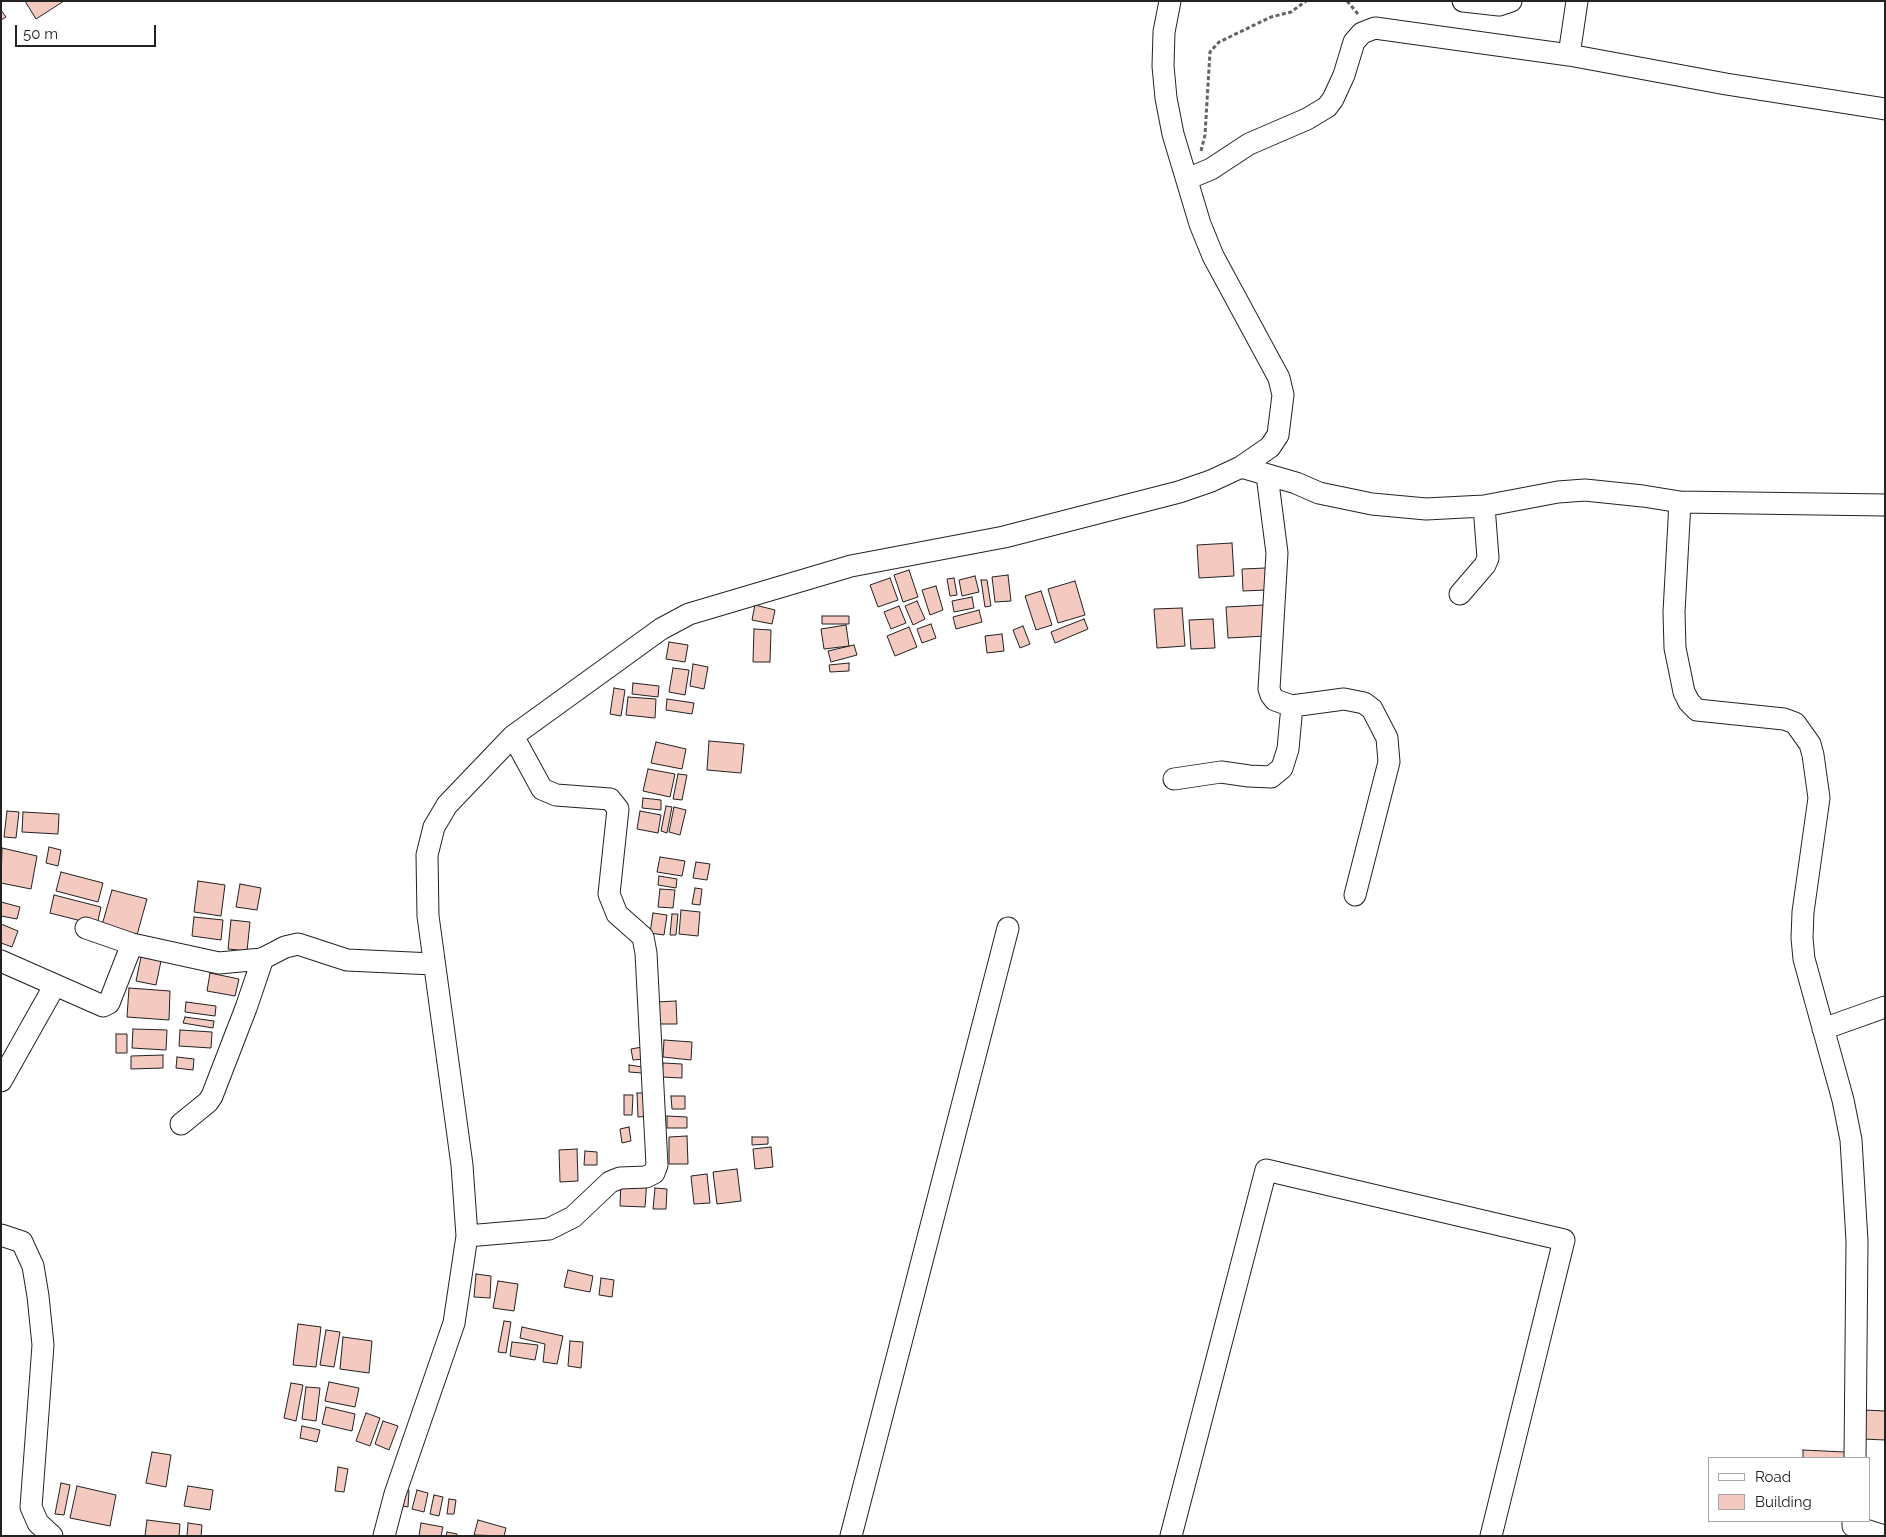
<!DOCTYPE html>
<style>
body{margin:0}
#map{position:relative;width:1886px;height:1537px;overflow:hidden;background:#fff;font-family:Raleway,sans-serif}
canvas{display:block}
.frame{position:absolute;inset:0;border:2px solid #222;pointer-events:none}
.legend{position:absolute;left:1708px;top:1457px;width:162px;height:65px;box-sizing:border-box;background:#fff;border:1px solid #a7a7a7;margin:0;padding:6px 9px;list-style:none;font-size:15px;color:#222}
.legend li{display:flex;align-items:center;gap:10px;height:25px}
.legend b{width:25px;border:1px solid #a7a7a7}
.scale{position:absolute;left:15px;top:25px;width:141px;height:22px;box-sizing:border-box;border:2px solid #222;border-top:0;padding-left:6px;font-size:15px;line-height:18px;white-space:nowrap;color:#222;-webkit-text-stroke:4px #fff;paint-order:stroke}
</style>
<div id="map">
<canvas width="1886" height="1537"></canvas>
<div class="frame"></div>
<ul class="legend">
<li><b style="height:6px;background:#fff"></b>Road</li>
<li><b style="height:14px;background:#f3c9c0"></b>Building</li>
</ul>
<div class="scale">50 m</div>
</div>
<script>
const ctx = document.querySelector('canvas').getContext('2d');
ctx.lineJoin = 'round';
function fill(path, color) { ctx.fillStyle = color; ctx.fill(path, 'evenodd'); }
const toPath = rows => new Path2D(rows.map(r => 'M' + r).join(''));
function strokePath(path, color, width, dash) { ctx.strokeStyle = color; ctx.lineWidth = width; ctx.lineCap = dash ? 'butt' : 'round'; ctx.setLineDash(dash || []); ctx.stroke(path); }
const building = toPath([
 [25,1,64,1,36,19,25,1],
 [1,10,6,17,1,20,1,10],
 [1232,543,1234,576,1199,578,1197,545,1232,543],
 [1266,568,1267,590,1243,591,1242,569,1266,568],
 [909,570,918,597,903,602,894,575,909,570],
 [1008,575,1011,601,995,602,992,577,1008,575],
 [975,576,979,592,962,596,959,580,975,576],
 [890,578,898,600,878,607,870,585,890,578],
 [954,578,957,595,950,596,947,579,954,578],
 [981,580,987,580,991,606,985,607,981,580],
 [1075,581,1085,615,1058,623,1048,589,1075,581],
 [936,586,943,610,930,615,922,590,936,586],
 [1041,591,1052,625,1036,630,1025,596,1041,591],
 [972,597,974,608,954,612,952,601,972,597],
 [917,601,925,619,913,625,905,606,917,601],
 [755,605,775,610,772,624,752,620,755,605],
 [1264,605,1266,636,1228,638,1226,607,1264,605],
 [899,606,906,623,891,629,884,612,899,606],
 [1182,608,1185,646,1157,648,1154,609,1182,608],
 [979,610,982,622,956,629,953,617,979,610],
 [822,616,849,616,849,624,822,624,822,616],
 [1084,619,1088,629,1055,643,1051,632,1084,619],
 [1213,619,1215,648,1191,649,1189,620,1213,619],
 [931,624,936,638,922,643,917,629,931,624],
 [846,625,849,646,824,649,821,629,846,625],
 [1023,626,1030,644,1020,648,1013,630,1023,626],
 [909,627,917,647,895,656,887,636,909,627],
 [754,629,771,630,770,662,753,662,754,629],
 [1002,634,1004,651,987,653,985,636,1002,634],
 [669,642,688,645,685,662,666,659,669,642],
 [854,645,857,655,831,662,828,651,854,645],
 [849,663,849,671,830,672,829,665,849,663],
 [693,664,708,667,704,689,690,686,693,664],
 [673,668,689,670,685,695,669,692,673,668],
 [633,683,659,686,658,697,632,694,633,683],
 [614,688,625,690,621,716,610,714,614,688],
 [628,697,656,699,655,718,626,715,628,697],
 [667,699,694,703,692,714,666,710,667,699],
 [709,741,744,744,741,773,707,770,709,741],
 [656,742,686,749,682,769,651,763,656,742],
 [648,769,675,774,670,797,643,791,648,769],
 [678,774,687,775,682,800,673,799,678,774],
 [643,798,661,800,661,810,642,808,643,798],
 [666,806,672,807,667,833,661,831,666,806],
 [674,807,686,810,680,835,669,832,674,807],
 [7,811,19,812,16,838,4,837,7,811],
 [640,811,661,815,658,833,637,829,640,811],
 [23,812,59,814,58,834,22,832,23,812],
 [49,847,61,850,58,866,46,863,49,847],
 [2,848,37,856,31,889,1,883,2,848],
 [660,857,685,861,682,876,657,872,660,857],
 [696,862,710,864,707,880,693,878,696,862],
 [61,872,103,883,98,902,56,891,61,872],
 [659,876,677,879,676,888,658,885,659,876],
 [198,881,225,885,221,916,194,912,198,881],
 [240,884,261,888,257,910,236,907,240,884],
 [695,888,702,889,700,905,692,904,695,888],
 [660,889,675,890,673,908,658,907,660,889],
 [112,890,147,899,137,935,102,925,112,890],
 [54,895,101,907,97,925,50,913,54,895],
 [1,902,20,907,17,919,1,916,1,902],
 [681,910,700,912,698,936,679,934,681,910],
 [653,913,667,915,664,935,650,933,653,913],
 [672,914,678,914,676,935,670,935,672,914],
 [194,917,223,920,221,940,192,936,194,917],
 [231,920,250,922,247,951,228,949,231,920],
 [1,924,18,931,12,947,1,943,1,924],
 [141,957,161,961,156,985,136,981,141,957],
 [210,973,239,979,235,996,207,991,210,973],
 [129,988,170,991,169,1020,127,1017,129,988],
 [676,1001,677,1024,656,1024,656,1002,676,1001],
 [186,1002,216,1006,215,1016,185,1012,186,1002],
 [185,1017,214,1021,213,1028,183,1023,185,1017],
 [133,1029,167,1030,166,1050,132,1048,133,1029],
 [180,1030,212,1032,211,1048,179,1046,180,1030],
 [116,1034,127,1034,127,1053,116,1053,116,1034],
 [664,1040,692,1042,691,1060,663,1057,664,1040],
 [642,1047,644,1059,633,1060,631,1049,642,1047],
 [163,1055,163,1068,131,1069,131,1056,163,1055],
 [177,1057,194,1059,193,1070,176,1068,177,1057],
 [663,1063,682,1064,682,1078,662,1077,663,1063],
 [629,1065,643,1067,642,1073,629,1072,629,1065],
 [637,1093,651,1093,652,1116,638,1117,637,1093],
 [624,1095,633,1095,632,1115,624,1115,624,1095],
 [671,1096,685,1096,685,1109,672,1109,671,1096],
 [667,1116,687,1117,687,1128,667,1128,667,1116],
 [629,1127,631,1141,622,1143,620,1129,629,1127],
 [687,1136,688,1164,669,1164,669,1137,687,1136],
 [752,1137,768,1137,768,1144,752,1145,752,1137],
 [771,1147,773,1167,755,1169,753,1149,771,1147],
 [577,1149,578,1181,560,1182,559,1150,577,1149],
 [585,1151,597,1152,597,1165,584,1165,585,1151],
 [737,1169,741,1201,717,1204,713,1172,737,1169],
 [707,1174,710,1203,694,1204,691,1176,707,1174],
 [621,1179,647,1180,645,1207,620,1206,621,1179],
 [655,1188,667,1189,666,1209,653,1209,655,1188],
 [568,1270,593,1276,590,1292,564,1287,568,1270],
 [476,1274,491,1276,490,1298,474,1297,476,1274],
 [601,1278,614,1280,612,1297,599,1295,601,1278],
 [498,1281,518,1284,514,1311,493,1308,498,1281],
 [504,1321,511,1322,506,1353,498,1352,504,1321],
 [298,1324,321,1327,316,1367,293,1365,298,1324],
 [522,1327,563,1336,557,1364,543,1362,545,1344,520,1338,522,1327],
 [326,1330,340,1332,334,1367,320,1365,326,1330],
 [343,1337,372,1341,369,1373,340,1369,343,1337],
 [570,1341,583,1342,581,1368,568,1366,570,1341],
 [512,1342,538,1345,535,1360,510,1356,512,1342],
 [329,1382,359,1388,355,1407,325,1401,329,1382],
 [291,1383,303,1385,296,1421,284,1418,291,1383],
 [306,1387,320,1388,316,1421,302,1419,306,1387],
 [326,1407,355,1414,352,1431,322,1424,326,1407],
 [1864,1410,1885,1411,1885,1440,1863,1439,1864,1410],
 [366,1413,380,1418,370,1446,356,1441,366,1413],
 [383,1421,398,1426,389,1450,375,1444,383,1421],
 [302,1426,320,1430,317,1442,300,1438,302,1426],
 [1803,1450,1845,1452,1845,1458,1803,1458,1803,1450],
 [152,1452,171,1455,166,1487,146,1483,152,1452],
 [338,1467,348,1469,344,1492,335,1491,338,1467],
 [61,1483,70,1485,64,1515,55,1514,61,1483],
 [77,1486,116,1495,110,1526,70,1518,77,1486],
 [188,1486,213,1490,210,1510,184,1506,188,1486],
 [403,1490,409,1490,408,1507,402,1506,403,1490],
 [417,1490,428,1493,424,1512,412,1509,417,1490],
 [434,1495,443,1497,439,1516,430,1514,434,1495],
 [449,1499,456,1500,454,1514,447,1514,449,1499],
 [147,1520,180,1524,179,1536,145,1536,147,1520],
 [478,1520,506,1528,504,1536,474,1535,478,1520],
 [188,1523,202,1525,201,1536,187,1536,188,1523],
 [421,1523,443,1527,441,1536,419,1536,421,1523],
 [447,1532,457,1534,457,1536,446,1536,447,1532]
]);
const path = toPath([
 [1347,1,1358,14],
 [1201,151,1205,135,1210,52,1219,42,1271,17,1291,12,1306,1]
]);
const minor = toPath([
 [1463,1,1499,5,1511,1],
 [1569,55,1577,1],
 [1187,179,1211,169,1249,144,1307,119,1327,107,1333,99,1344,75,1354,42,1362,33,1375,28,1569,55,1726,84,1885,109],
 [1241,467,1296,483,1319,493,1372,504,1426,509,1484,506,1558,492,1585,490,1643,496,1680,502,1885,505],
 [1267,475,1277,553,1269,689,1271,695,1275,700,1292,706,1344,699,1364,703,1372,709,1387,738,1389,762,1355,895],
 [1680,502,1674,612,1675,648,1684,692,1689,702,1697,710,1784,719,1795,723,1810,744,1813,755,1819,798,1803,912,1802,938,1804,959,1843,1100,1851,1140,1857,1241,1855,1458],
 [1460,594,1485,565,1488,558,1484,506],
 [1174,779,1221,772,1249,776,1271,777,1282,768,1288,749,1292,706],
 [86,928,132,944,219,963,262,959,285,947,298,944,347,960,433,964],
 [1,961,103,1006,109,1003,132,944],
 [1823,1029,1885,1007],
 [1,1081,55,985],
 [181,1124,208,1102,212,1096,246,1008,263,958],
 [1,1235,22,1242,33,1266,38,1296,43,1345,31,1507,38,1523,52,1536],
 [467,1236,549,1229,573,1217,610,1182,620,1178,646,1177,654,1173,657,1165,646,953,643,937,617,914,609,894,618,809,610,799,556,795,542,789,513,736],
 [1853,1521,1853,1526,1884,1536],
 [384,1536,395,1494,454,1323,467,1236,462,1165,428,916,427,855,434,827,447,805,513,736,661,629,689,614,851,566,1004,537,1179,492,1211,481,1241,467,1270,447,1278,435,1283,395,1279,378,1213,256,1200,224,1173,134,1166,98,1163,66,1164,32,1170,1],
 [851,1536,1008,928],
 [1171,1536,1266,1170,1564,1240,1491,1536]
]);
fill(building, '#f3c9c0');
strokePath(building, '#222', 1);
strokePath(minor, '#222', 23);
strokePath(path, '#646464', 3, [4, 2.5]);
strokePath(minor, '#fff', 21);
</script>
